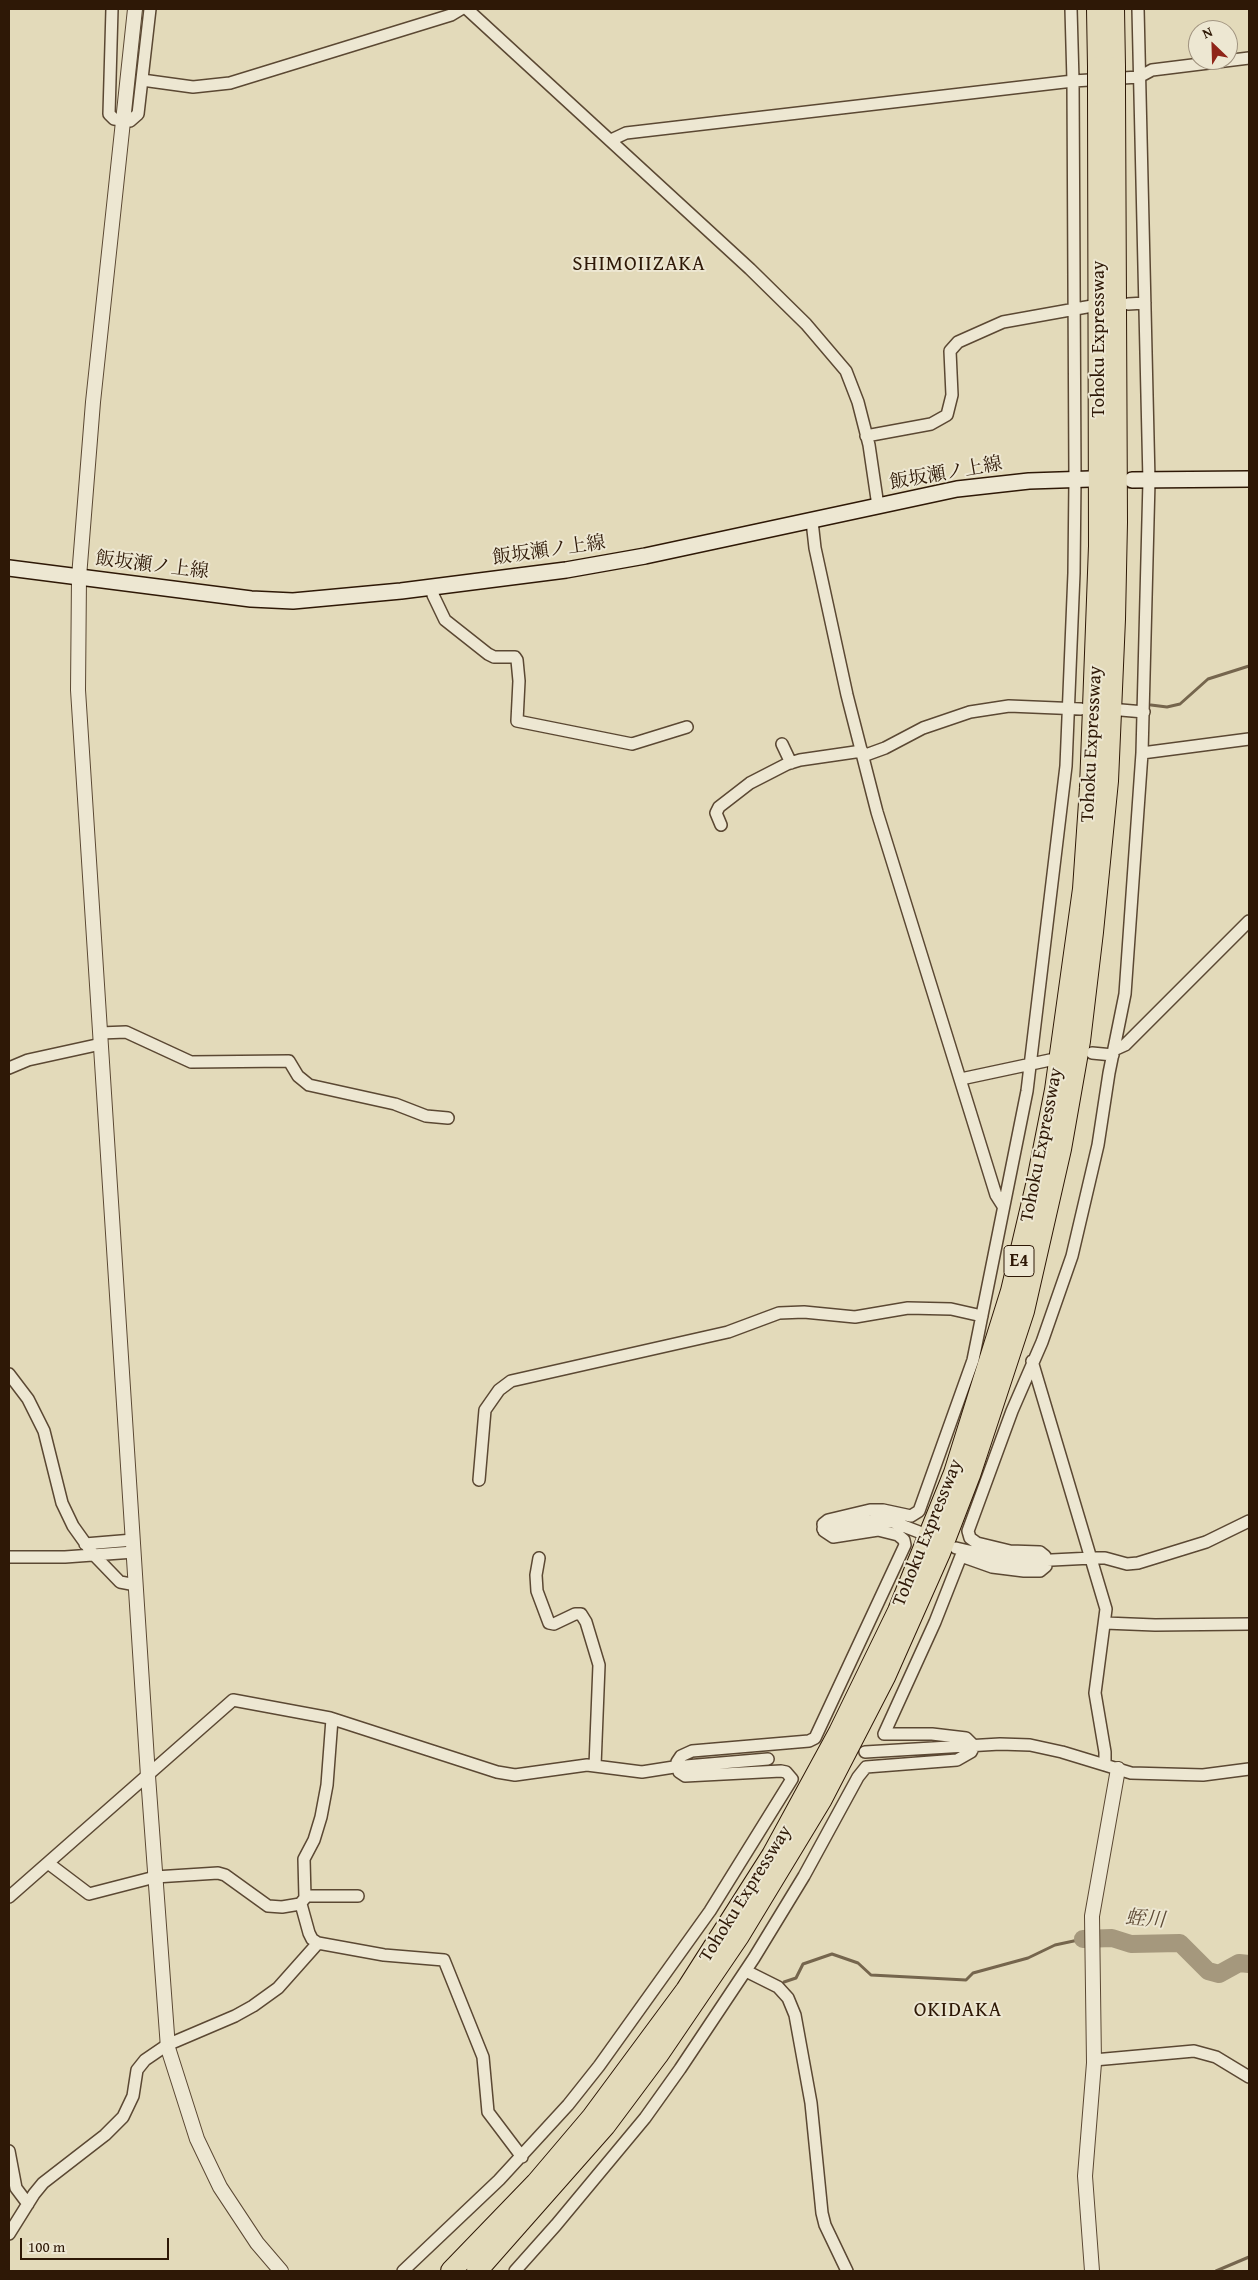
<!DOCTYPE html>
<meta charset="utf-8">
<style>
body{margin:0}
#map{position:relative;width:1258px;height:2280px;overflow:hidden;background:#e3daba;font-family:"Gentium Book Plus",serif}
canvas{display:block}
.frame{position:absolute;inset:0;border:10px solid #2e1806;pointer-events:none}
.north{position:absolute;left:1188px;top:20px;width:50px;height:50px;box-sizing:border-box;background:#ede7d2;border:1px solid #a19480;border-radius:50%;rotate:336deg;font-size:14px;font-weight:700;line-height:20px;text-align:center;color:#2e1806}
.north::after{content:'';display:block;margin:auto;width:18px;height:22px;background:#8f2418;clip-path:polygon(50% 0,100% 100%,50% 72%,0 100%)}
.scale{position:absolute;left:20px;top:2238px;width:149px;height:22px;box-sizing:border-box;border:2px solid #2e1806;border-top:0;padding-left:6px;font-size:15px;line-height:18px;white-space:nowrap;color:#2e1806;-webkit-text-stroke:4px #ede7d2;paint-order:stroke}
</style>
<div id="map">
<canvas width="1258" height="2280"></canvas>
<div class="frame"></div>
<div class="north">N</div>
<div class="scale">100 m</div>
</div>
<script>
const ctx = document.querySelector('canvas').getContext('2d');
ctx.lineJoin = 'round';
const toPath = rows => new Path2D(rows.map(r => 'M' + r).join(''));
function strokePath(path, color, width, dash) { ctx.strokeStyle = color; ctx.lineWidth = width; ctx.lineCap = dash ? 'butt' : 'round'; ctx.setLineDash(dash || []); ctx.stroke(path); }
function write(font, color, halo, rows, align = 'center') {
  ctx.font = font + ' "Gentium Book Plus","Noto Serif JP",serif'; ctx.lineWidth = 4; ctx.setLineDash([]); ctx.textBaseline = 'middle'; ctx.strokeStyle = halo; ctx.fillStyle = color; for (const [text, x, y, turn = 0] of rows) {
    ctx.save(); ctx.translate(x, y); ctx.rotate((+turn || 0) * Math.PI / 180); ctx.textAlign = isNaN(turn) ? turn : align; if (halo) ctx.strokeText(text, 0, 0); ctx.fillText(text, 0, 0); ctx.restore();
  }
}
const stream = toPath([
 [1151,705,1167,707,1180,704,1208,679,1249,666],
 [784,1982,796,1978,803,1964,832,1954,858,1963,871,1975,966,1980,973,1973,1028,1958,1055,1945,1083,1939],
 [1216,2271,1249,2257]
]);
const river = toPath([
 [1083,1939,1112,1938,1131,1944,1180,1943,1208,1971,1219,1974,1239,1963,1249,1964]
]);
const minor = toPath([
 [112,9,109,114,114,119,130,121,138,114,150,9],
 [467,9,750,269,806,324,846,371,858,402,869,445,878,506],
 [142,80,193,87,230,83,451,15,461,9],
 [611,140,626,133,1073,81,1139,77,1152,70,1249,58],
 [1128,304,1145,303],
 [866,436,931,424,947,415,952,395,950,351,958,342,1003,322,1092,306],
 [812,521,815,548,847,695,877,812,996,1195,1003,1206],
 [433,587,433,595,445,620,488,654,494,657,515,657,517,660,519,681,517,721,632,744,687,727],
 [1121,710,1144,712],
 [782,744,791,763],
 [1142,753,1249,739],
 [863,756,885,748,923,728,970,712,1009,706,1081,709],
 [721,825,716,813,719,807,750,783,787,764,800,760,862,751],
 [100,1033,126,1032,191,1062,289,1061,298,1076,309,1085,395,1104,426,1116,448,1118],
 [1114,1050,1125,1045,1249,921],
 [1092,1053,1113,1055],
 [9,1068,28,1060,101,1044],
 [961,1079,1050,1060],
 [1032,1361,1106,1609,1095,1693,1105,1752,1105,1765],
 [9,1374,28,1399,44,1431,62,1503,73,1526,93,1554,120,1582,136,1585],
 [479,1480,485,1410,499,1390,511,1381,728,1332,779,1313,804,1312,855,1317,908,1308,951,1309,982,1316],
 [823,1529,878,1520,893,1522,919,1532],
 [85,1544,133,1540],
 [956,1548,986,1555,1032,1561,1092,1558,1105,1558,1127,1564,1138,1563,1206,1542,1249,1521],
 [9,1557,65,1557,134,1552],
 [539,1558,536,1575,537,1591,549,1623,554,1624,575,1614,581,1614,586,1622,599,1665,595,1766],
 [1105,1623,1155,1625,1249,1624],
 [865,1752,1000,1744,1030,1745,1062,1752,1131,1773,1203,1775,1249,1769],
 [48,1863,89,1894,155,1877,218,1873,225,1875,268,1906,282,1907,300,1904,305,1898,304,1859,314,1840,321,1817,327,1785,332,1719],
 [305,1896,358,1896],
 [9,1897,233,1700,330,1718,497,1772,515,1775,587,1765,642,1772,674,1767,768,1759],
 [301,1904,309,1933,312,1939,318,1943,384,1955,444,1960,483,2057,488,2112,522,2157],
 [746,1971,778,1987,788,1998,795,2015,811,2103,822,2213,825,2225,847,2271],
 [1094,2060,1194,2051,1216,2057,1249,2077],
 [9,2151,16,2188,28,2204],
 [9,2234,34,2194,43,2183,105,2135,123,2117,133,2096,137,2070,145,2060,167,2045,235,2016,253,2006,278,1988,318,1943],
 [403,2271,499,2180,568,2105,599,2066,710,1911,792,1779,786,1772,781,1771,685,1776,679,1772,677,1762,681,1756,692,1751,809,1741,815,1738,905,1545,904,1540,898,1535,878,1530,833,1537,824,1531,823,1524,828,1520,870,1510,883,1510,911,1516,919,1511,973,1360,1027,1091,1066,766,1074,573,1075,479,1073,81,1071,9],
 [515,2271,556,2225,645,2118,680,2069,754,1958,804,1876,858,1777,866,1767,957,1760,971,1752,974,1746,966,1738,932,1734,884,1734,935,1622,961,1556,992,1567,1024,1571,1040,1571,1046,1566,1045,1556,1040,1552,1010,1551,977,1543,970,1538,968,1531,1012,1411,1042,1342,1072,1256,1098,1145,1109,1073,1125,994,1142,753,1149,481,1138,9]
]);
const tertiary = toPath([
 [135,9,93,402,79,577,78,690,148,1776,168,2048,197,2139,220,2187,257,2243,281,2271],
 [1092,2271,1085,2176,1094,2063,1092,1916,1118,1769]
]);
const secondary = toPath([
 [1132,480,1249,479],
 [9,568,251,599,293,601,401,591,566,570,645,556,957,489,1029,481,1090,479]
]);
const motorway = toPath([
 [1097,9,1098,67],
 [1114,9,1115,67],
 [451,2271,536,2183,592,2117,686,1990,772,1855,839,1732,898,1611,954,1473,1011,1291,1037,1181,1055,1090,1083,889,1090,788,1099,546,1098,94],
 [477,2271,605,2126,658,2055,739,1936,822,1799,885,1677,940,1553,970,1475,1024,1311,1061,1149,1080,1041,1093,932,1108,781,1115,619,1117,522,1115,92]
]);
const motorwayBridge = toPath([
 [1098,67,1098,94],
 [1115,92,1115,67]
]);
const shields = [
 [1019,1261,30]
];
const shieldNames = [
 ["E4",1019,1261]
];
const streetNames = [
 ["Tohoku Expressway",1099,339,-90],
 ["飯坂瀬ノ上線",946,474,-10],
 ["飯坂瀬ノ上線",549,551,-8],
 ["飯坂瀬ノ上線",152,566,7],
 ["Tohoku Expressway",1092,744,-87],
 ["Tohoku Expressway",1042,1145,-79],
 ["Tohoku Expressway",928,1533,-68],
 ["Tohoku Expressway",746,1894,-58]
];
const waterNames = [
 ["蛭川",1145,1920,4]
];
const quarterNames = [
 ["SHIMOIIZAKA",639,265],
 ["OKIDAKA",958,2011]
];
strokePath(stream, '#75654d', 3);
strokePath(river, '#a5987d', 18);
strokePath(minor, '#5b4833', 14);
strokePath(tertiary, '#5b4833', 16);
strokePath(secondary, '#2e1806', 18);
strokePath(motorway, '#2e1806', 22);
strokePath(minor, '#ede7d2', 11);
strokePath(tertiary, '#ede7d2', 14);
strokePath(secondary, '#ede7d2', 15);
strokePath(motorway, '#e3daba', 20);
strokePath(motorwayBridge, '#2e1806', 22, []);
strokePath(motorwayBridge, '#e3daba', 20);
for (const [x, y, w] of shields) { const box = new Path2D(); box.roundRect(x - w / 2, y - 15.5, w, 31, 4); ctx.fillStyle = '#ede7d2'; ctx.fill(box); strokePath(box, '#2e1806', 1); }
write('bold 18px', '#2e1806', null, shieldNames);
write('19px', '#2e1806', '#ede7d2', streetNames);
write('italic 20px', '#5e4b36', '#ede7d2', waterNames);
ctx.letterSpacing = '1px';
write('21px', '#2e1806', '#ede7d2', quarterNames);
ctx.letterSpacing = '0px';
</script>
